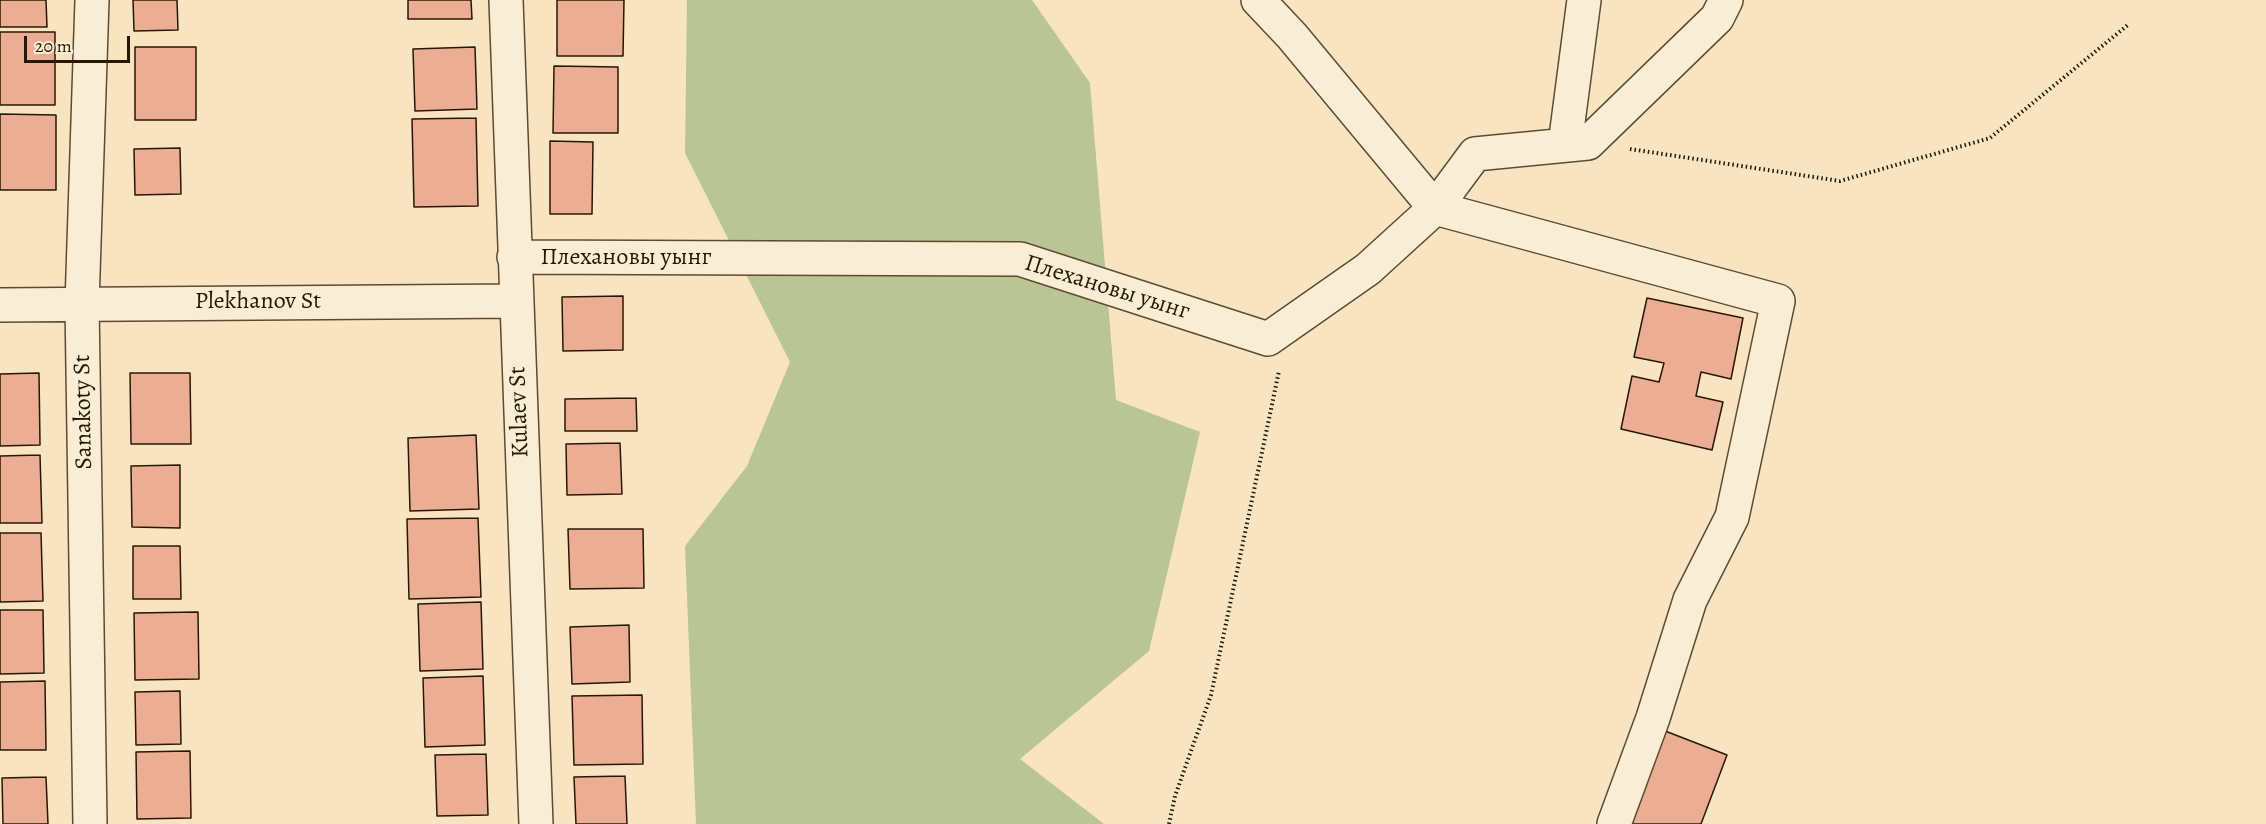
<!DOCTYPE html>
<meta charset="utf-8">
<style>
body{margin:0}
#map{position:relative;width:2266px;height:824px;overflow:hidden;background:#f8e4c0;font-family:Alegreya,serif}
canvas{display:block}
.scale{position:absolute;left:24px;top:36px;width:106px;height:27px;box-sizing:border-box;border:3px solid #291801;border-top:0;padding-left:8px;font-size:18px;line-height:21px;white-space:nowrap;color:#291801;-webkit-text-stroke:4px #faedd6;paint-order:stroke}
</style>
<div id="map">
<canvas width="2266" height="824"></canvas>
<div class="scale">20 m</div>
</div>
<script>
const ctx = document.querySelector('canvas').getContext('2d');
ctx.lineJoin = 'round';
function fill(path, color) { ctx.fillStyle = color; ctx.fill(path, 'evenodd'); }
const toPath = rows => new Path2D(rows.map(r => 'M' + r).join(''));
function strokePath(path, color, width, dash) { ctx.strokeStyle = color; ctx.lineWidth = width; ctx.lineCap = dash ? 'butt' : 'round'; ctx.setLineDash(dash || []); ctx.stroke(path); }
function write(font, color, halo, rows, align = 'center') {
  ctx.font = font + ' Alegreya,serif'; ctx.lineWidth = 5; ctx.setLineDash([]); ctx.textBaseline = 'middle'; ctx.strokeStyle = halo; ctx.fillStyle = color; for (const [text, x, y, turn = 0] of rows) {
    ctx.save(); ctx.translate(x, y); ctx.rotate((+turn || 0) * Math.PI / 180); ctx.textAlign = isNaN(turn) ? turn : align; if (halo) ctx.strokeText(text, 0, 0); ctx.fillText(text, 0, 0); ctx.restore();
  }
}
const green = toPath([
 [687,0,1032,0,1090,83,1116,400,1200,432,1149,651,1020,759,1104,824,696,824,685,546,747,466,790,362,685,153]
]);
const building = toPath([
 [0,0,46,0,47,27,0,27,0,0],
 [133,0,177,0,178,30,134,31,133,0],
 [408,0,471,0,472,19,408,19,408,0],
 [557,0,624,0,623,56,557,56,557,0],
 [0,32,55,32,55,105,0,105,0,32],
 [135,47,196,47,196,120,135,120,135,47],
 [475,47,477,109,415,111,413,49,475,47],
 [554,66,618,67,618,133,553,133,554,66],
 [0,114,56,115,56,190,0,190,0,114],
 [476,118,478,206,414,207,412,119,476,118],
 [550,141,593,142,592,214,550,214,550,141],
 [180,148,181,194,135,195,134,149,180,148],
 [623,296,623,350,563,351,562,297,623,296],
 [1647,298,1743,318,1731,379,1701,372,1696,396,1723,402,1712,450,1621,429,1632,376,1659,382,1664,363,1634,357,1647,298],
 [39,373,40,445,0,446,0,374,39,373],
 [130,373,190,373,191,444,131,444,130,373],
 [636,398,637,431,565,431,565,399,636,398],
 [476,435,479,509,410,511,408,438,476,435],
 [620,443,622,494,567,495,566,444,620,443],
 [40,455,42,523,0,523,0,456,40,455],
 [180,465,180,528,132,527,131,466,180,465],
 [478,518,481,597,409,599,407,519,478,518],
 [568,529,643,529,644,588,570,589,568,529],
 [0,533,41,533,43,601,0,602,0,533],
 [133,546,180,546,181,599,133,599,133,546],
 [481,602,483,669,420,671,418,604,481,602],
 [0,610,43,610,44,673,0,674,0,610],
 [198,612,199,679,135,680,134,613,198,612],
 [629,625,630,682,572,684,570,627,629,625],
 [483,676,485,745,425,747,423,678,483,676],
 [45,681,46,750,0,750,0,682,45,681],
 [180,691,181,744,136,745,135,692,180,691],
 [642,695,643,764,574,765,572,696,642,695],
 [1660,729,1727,755,1701,824,1624,824,1660,729],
 [190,751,191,818,137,819,136,752,190,751],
 [486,754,488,815,437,816,435,755,486,754],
 [625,776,627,824,576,824,574,777,625,776],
 [46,777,48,824,3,824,2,778,46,777]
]);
const path = toPath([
 [1630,149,1840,181,1990,138,2129,24],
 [1169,824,1175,796,1211,695,1279,371]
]);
const minor = toPath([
 [506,0,536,824],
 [1258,0,1292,36,1435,208,1778,301,1732,517,1690,600,1653,718,1614,824],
 [1565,145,1584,0],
 [514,257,1020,259,1268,339,1368,269,1435,208,1475,154,1588,143,1717,18,1726,0],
 [0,305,516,301],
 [90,824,82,304,92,0]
]);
const streetNames = [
 ["Плехановы уынг",626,258],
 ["Плехановы уынг",1107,288,17],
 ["Plekhanov St",258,302],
 ["Sanakoty St",84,412,-91],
 ["Kulaev St",520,412,-92]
];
fill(green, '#bac595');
fill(building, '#ebad93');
strokePath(building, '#291801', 1.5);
strokePath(minor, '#5d4b31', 36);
strokePath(path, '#291801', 4, [1.5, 3]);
strokePath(minor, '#faedd6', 33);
write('24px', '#291801', '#faedd6', streetNames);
</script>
